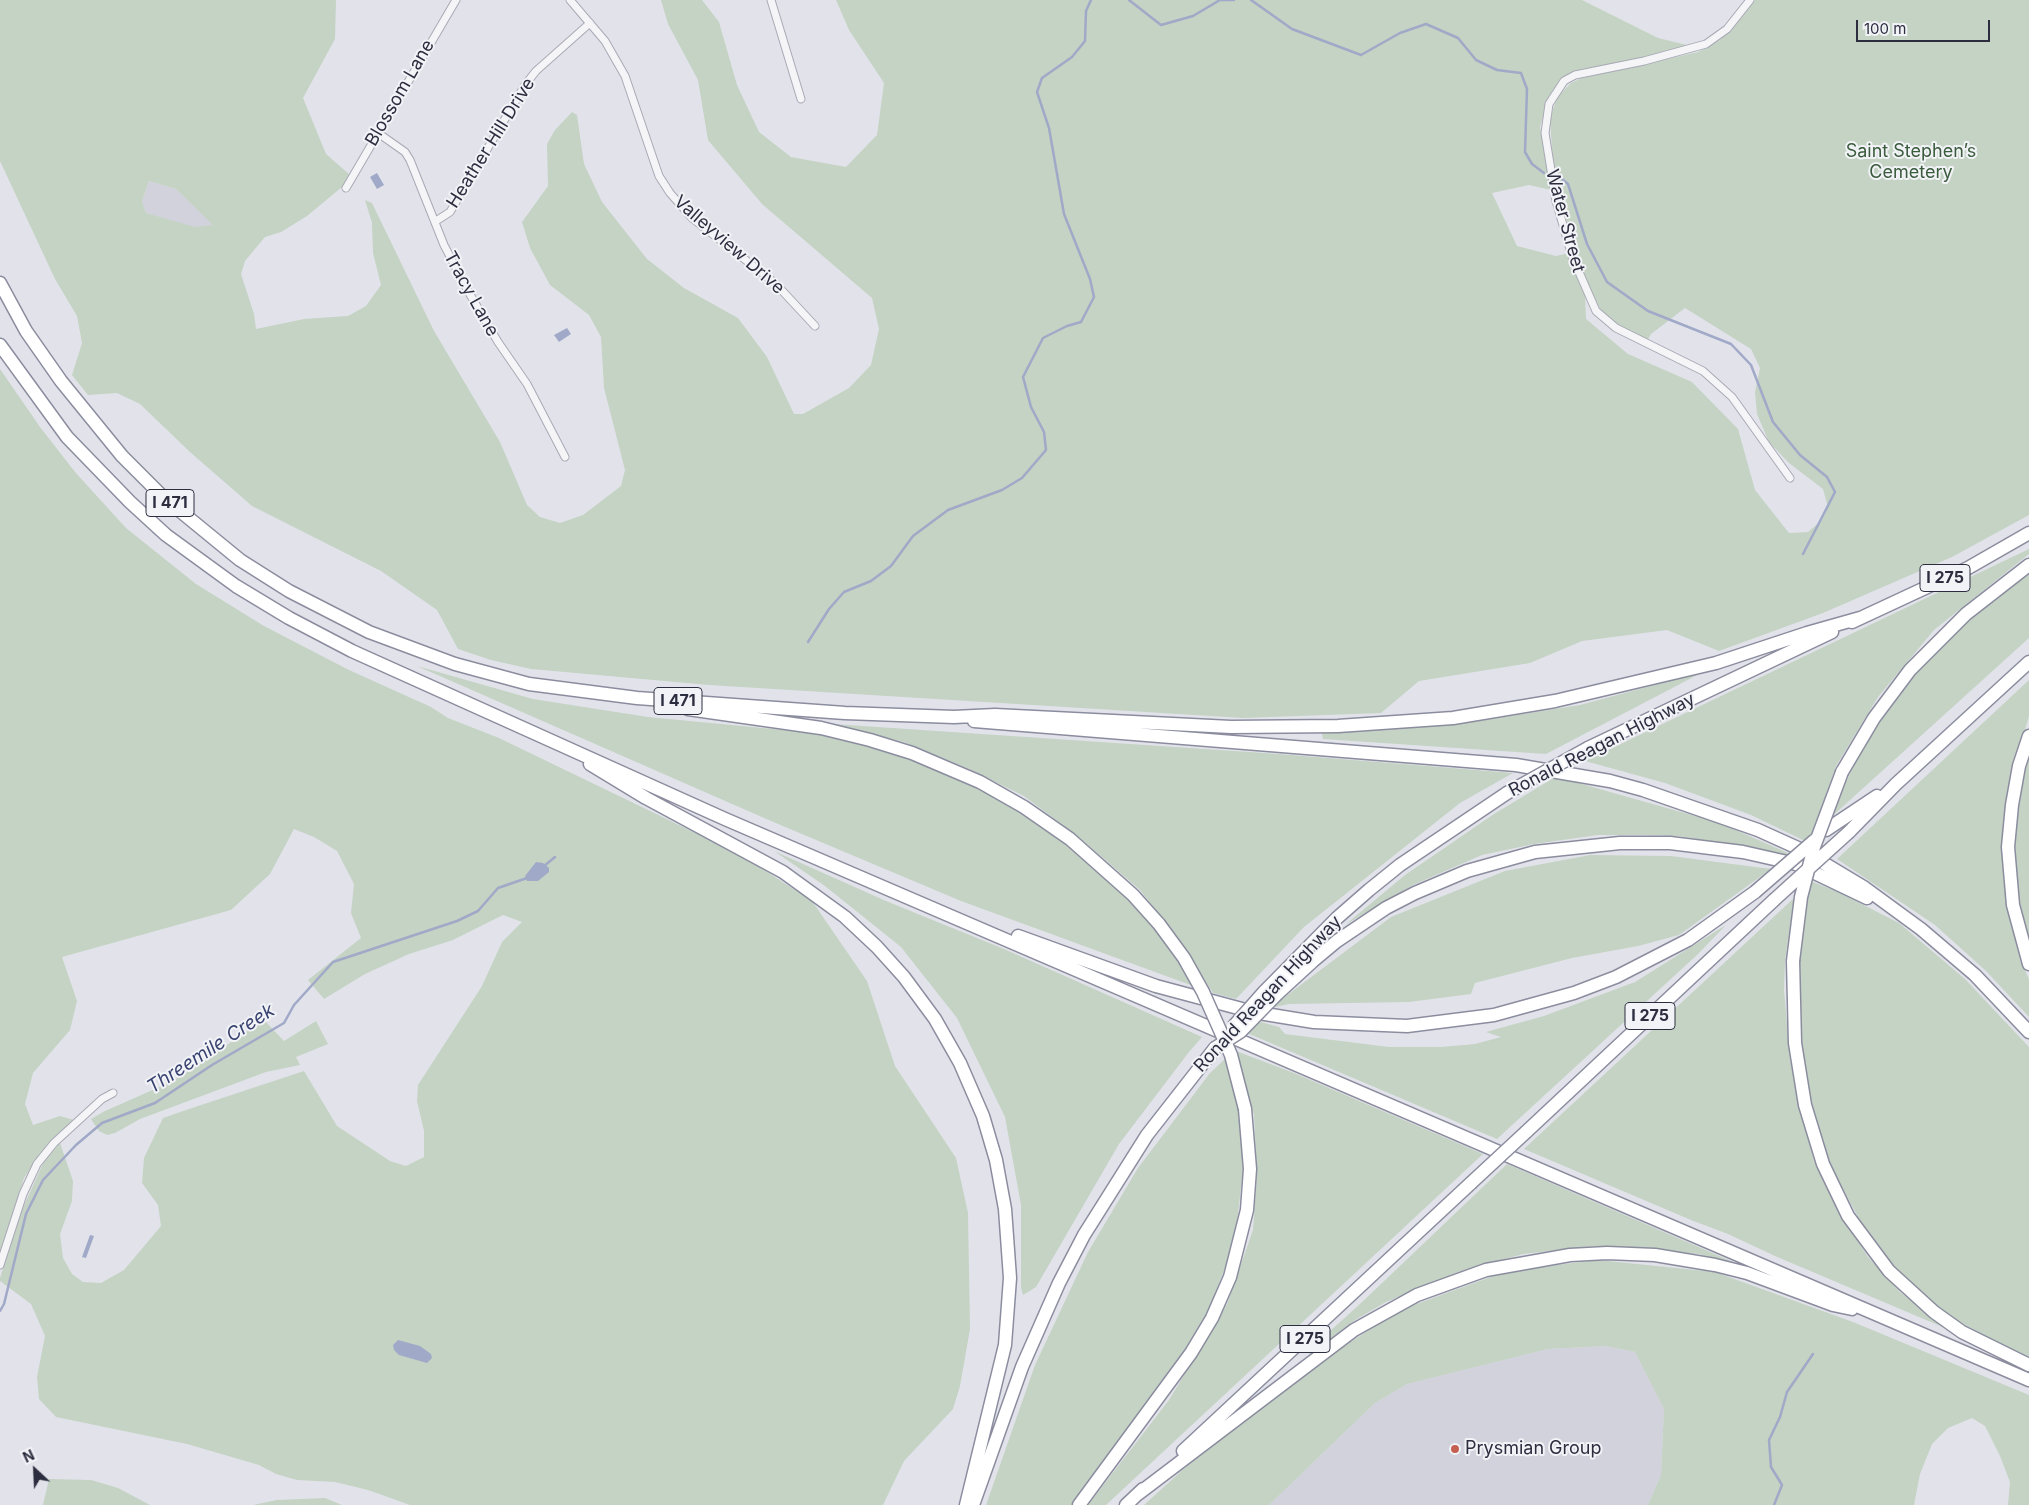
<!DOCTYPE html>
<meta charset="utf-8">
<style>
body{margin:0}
#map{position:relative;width:2029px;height:1505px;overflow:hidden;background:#e2e3ea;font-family:Inter,sans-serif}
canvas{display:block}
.north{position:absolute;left:10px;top:1445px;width:50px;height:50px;-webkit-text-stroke:4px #f2f3f7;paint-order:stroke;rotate:335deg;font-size:14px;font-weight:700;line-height:20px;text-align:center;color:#2c2e40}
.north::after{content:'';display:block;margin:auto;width:18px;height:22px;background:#2c2e40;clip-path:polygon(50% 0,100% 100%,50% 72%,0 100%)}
.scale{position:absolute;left:1856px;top:20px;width:134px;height:22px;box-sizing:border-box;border:2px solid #2c2e40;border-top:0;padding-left:6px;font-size:15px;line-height:18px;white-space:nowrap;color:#2c2e40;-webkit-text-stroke:4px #f2f3f7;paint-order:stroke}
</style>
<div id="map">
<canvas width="2029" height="1505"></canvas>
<div class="north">N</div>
<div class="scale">100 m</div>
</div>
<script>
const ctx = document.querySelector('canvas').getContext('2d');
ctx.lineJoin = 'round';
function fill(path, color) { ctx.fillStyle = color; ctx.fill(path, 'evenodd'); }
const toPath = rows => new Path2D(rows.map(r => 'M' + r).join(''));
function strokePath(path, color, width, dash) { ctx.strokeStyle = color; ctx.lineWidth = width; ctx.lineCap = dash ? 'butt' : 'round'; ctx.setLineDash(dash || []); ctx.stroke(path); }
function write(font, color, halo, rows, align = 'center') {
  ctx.font = font + ' Inter,sans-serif'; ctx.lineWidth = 4; ctx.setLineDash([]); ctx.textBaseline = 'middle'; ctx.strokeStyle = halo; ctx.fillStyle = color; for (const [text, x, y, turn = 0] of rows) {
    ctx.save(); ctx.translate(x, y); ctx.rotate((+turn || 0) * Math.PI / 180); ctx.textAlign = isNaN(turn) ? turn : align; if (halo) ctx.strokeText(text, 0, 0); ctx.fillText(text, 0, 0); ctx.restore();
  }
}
const built = toPath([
 [149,181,176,189,214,225,195,228,146,213,142,201],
 [1606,1346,1635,1352,1664,1409,1661,1475,1648,1505,1269,1505,1375,1403,1407,1384,1548,1349]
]);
const green = toPath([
 [0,0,336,0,335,39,303,98,326,154,350,175,342,187,307,216,281,232,265,237,245,261,241,274,254,314,256,329,304,319,348,316,366,306,381,285,373,253,372,223,365,200,372,203,434,331,500,442,527,505,540,517,560,523,583,515,621,486,625,470,604,388,601,337,589,315,550,285,530,248,522,222,548,186,547,144,555,130,572,112,577,115,584,164,602,202,647,259,684,288,738,318,767,357,794,414,803,414,849,388,871,365,879,329,872,298,762,204,708,140,698,80,668,24,661,0,702,0,719,22,737,85,759,132,791,157,846,167,877,135,884,83,849,30,836,0,1582,0,1658,38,1691,46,1612,65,1581,69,1561,78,1549,96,1540,127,1551,190,1529,185,1492,193,1517,246,1556,256,1569,253,1585,295,1586,319,1628,354,1692,382,1738,429,1755,490,1789,533,1808,532,1822,520,1828,507,1823,489,1789,463,1769,442,1757,414,1755,392,1760,368,1751,349,1685,308,1651,334,1647,341,1611,321,1602,312,1589,288,1559,198,1555,195,1550,119,1557,97,1571,83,1582,78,1698,52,1720,40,1755,0,2029,0,2029,515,1952,557,1823,613,1719,651,1667,630,1582,641,1530,663,1419,681,1381,713,1243,718,709,685,531,669,491,660,458,649,437,610,381,571,252,506,190,452,140,404,117,393,88,395,72,375,82,343,77,316,55,279,0,161],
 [149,181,176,189,213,225,195,227,146,213,142,201],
 [0,369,40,427,75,472,126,528,196,584,264,626,349,670,431,707,448,718,499,738,739,854,812,901,867,981,895,1066,956,1158,968,1213,970,1329,960,1386,953,1409,904,1461,883,1505,410,1505,368,1490,335,1482,297,1480,276,1474,259,1465,187,1444,56,1417,39,1399,37,1377,45,1336,31,1304,0,1281,0,1278,22,1210,44,1161,60,1143,73,1181,72,1201,60,1234,63,1258,72,1274,83,1282,101,1283,124,1270,161,1226,158,1205,142,1183,144,1158,163,1118,186,1110,304,1071,337,1126,390,1161,406,1166,424,1157,424,1131,417,1101,418,1085,482,986,502,942,522,922,503,915,453,940,409,954,365,974,324,999,308,980,361,938,351,913,354,884,337,851,314,837,294,829,270,874,231,910,62,957,77,1001,70,1030,33,1073,25,1104,33,1125,60,1116,74,1120,41,1153,24,1178,0,1254],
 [2029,549,2029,554,1934,630,1878,697,1836,766,1811,836,1805,841,1751,815,1665,783,1585,761],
 [2029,571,2029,638,1828,820,1871,730,1934,652,2006,588],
 [417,666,533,699,648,717,815,733,897,754,987,791,1055,833,1122,892,1154,927,1196,987,961,901,771,821],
 [1703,672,1546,754,1323,739,1322,733,1460,724,1580,705],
 [2029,680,2029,716,2010,782,2002,839,2007,905,2020,960,2029,979,2029,1017,1986,971,1935,925,1837,859],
 [833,724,1279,754,1513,773,1460,803,1304,927,1236,999,1213,993,1178,938,1140,890,1081,839,1024,796,967,768,904,742],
 [2029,754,2029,940,2023,921,2016,876,2015,842,2018,805],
 [1552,779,1564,779,1720,823,1790,854,1785,857,1758,849,1679,836,1646,835,1598,835,1534,844,1482,855,1413,885,1345,925,1405,875,1494,814],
 [774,851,886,901,1004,949,1202,1037,1189,1052,1119,1144,1036,1287,1023,1295,1021,1288,1021,1205,1005,1117,957,1018,901,947,825,886],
 [1590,855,1671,856,1771,869,1679,935,1638,946,1572,958,1475,983,1471,994,1409,1002,1289,1004,1270,1008,1391,917,1505,871],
 [1813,882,1838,892,1899,923,1965,979,2029,1047,2029,1359,1945,1314,1886,1259,1866,1232,1830,1164,1806,1083,1798,1026,1797,964,1809,884],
 [1794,898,1785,960,1784,990,1790,1059,1814,1161,1841,1214,1868,1257,1901,1293,1952,1331,1775,1256,1728,1234,1691,1220,1524,1149],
 [1726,925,1698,954,1497,1139,1247,1033,1257,1021,1279,1027,1285,1034,1389,1047,1441,1047,1475,1044,1501,1037,1486,1032,1544,1016,1635,982],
 [264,1020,284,1041,316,1021,328,1044,296,1057,300,1065,266,1072,140,1119,115,1133,107,1135,99,1131,91,1119,105,1111,173,1081],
 [1236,1051,1294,1073,1483,1154,1106,1505,1088,1505,1169,1400,1227,1304,1253,1230,1257,1176,1254,1115],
 [1226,1058,1240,1114,1243,1167,1235,1242,1209,1309,1173,1369,1074,1505,986,1505,1035,1365,1088,1252,1138,1168,1210,1073],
 [1507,1164,1740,1265,1699,1254,1595,1246,1523,1254,1459,1272,1386,1302,1355,1320,1310,1354,1308,1351,1360,1304],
 [1598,1260,1715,1272,1853,1322,2029,1395,2029,1505,2008,1505,2010,1482,2000,1456,1985,1426,1972,1418,1948,1428,1932,1444,1920,1474,1914,1505,1648,1505,1661,1475,1664,1409,1635,1352,1606,1346,1548,1349,1407,1384,1375,1403,1269,1505,1144,1505,1188,1465,1321,1361,1400,1310,1507,1271],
 [49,1479,91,1480,118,1488,150,1505,43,1505],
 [325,1498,342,1505,253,1505,277,1500]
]);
const water = toPath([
 [377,173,384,185,377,189,370,177],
 [567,328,571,334,559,342,554,335],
 [536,862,543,863,549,868,549,872,538,881,527,881,525,876],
 [90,1235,94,1236,86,1258,82,1257],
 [398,1340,420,1346,431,1354,432,1358,427,1363,399,1355,394,1350,393,1345]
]);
const stream = toPath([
 [1129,0,1161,25,1193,16,1220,0,1234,0],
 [1251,0,1292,29,1361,55,1400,33,1426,24,1458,38,1476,60,1497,70,1521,73,1527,89,1525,152,1532,164,1544,173],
 [1557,175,1568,184,1587,244,1607,282,1648,311,1731,344,1751,365,1773,422,1800,455,1827,477,1835,492,1803,554],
 [808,642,829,609,844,592,871,581,891,566,913,536,948,510,1002,490,1022,478,1046,450,1044,432,1031,407,1023,377,1043,338,1067,326,1081,322,1094,297,1090,279,1064,214,1049,128,1037,92,1042,78,1072,57,1085,41,1086,11,1091,0],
 [544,866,555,857],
 [0,1311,4,1304,26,1214,43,1180,76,1145,102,1123,155,1103,212,1065,284,1023,294,1005,333,962,457,921,478,911,498,888,527,878],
 [1774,1505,1782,1485,1771,1467,1769,1440,1780,1417,1787,1392,1813,1354]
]);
const street = toPath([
 [570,0,605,41,625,76,659,176,670,193,692,218,775,283,815,326],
 [771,0,801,99],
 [1750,0,1727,29,1706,44,1644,61,1575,75,1564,81,1549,104,1545,133,1556,201,1572,256,1596,311,1616,328,1703,371,1732,397,1790,478],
 [378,133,405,152,410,160,444,245,468,291,498,342,527,384,565,457],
 [346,188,456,0],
 [436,221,450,212,525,85,536,71,590,23],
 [0,1265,23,1194,37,1164,54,1143,102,1099,113,1093]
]);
const highway = toPath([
 [0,283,26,331,61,381,122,456,163,497,240,560,289,591,369,632,455,664,529,684,637,698,845,713,954,717,995,715,1231,727,1338,726,1453,718,1555,701,1716,663,1807,633,1860,618],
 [0,345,67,437,130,502,166,535,236,586,289,618,352,651,725,819,2029,1380],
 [1852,622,1968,568,2029,533],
 [688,709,821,728,870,740,912,753,980,782,1024,807,1070,839,1133,895,1159,924],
 [974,721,1516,765,1610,781,1643,790,1758,830,1800,849,1865,888,1921,929,1975,975,2029,1032],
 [2029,736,2019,766,2012,805,2008,847,2013,905,2029,964],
 [1588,748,1832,632],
 [590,764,646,798,783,872,845,917,877,947,904,977,935,1019,960,1063,983,1116,996,1160,1005,1209,1010,1278,1005,1345,966,1505],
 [1842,772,1874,718,1910,670,1966,614,2029,565],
 [1826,830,1877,796],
 [1849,832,1896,784,2029,662],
 [1018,936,1156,986,1253,1012,1314,1022,1407,1026,1494,1015,1574,993,1616,977,1688,940,1755,892],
 [1793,961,1795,1043,1805,1105,1823,1164,1848,1216,1889,1271,1934,1312,1962,1332,2029,1365],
 [1264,992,1337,918,1369,890,1400,865,1507,793],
 [1277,994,1313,961,1337,941,1386,908,1415,893,1467,871,1535,852,1620,843,1670,843,1743,852,1796,864,1867,898],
 [1526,1132,1774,900],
 [1183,1451,1471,1183],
 [1138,1494,1354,1330,1417,1295,1486,1270,1570,1255,1607,1253,1655,1255,1715,1265,1747,1273,1833,1305,1852,1309],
 [973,1505,1022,1367,1059,1283,1084,1235,1147,1135,1215,1048],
 [1079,1505,1191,1353,1212,1318,1230,1277,1247,1210,1250,1169,1245,1109],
 [1126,1505,1143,1489]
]);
const highwayBridge = toPath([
 [1507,793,1588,748],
 [1755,892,1815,840],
 [1774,900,1849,832],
 [1159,924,1184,958,1203,992,1231,1055,1245,1109],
 [1793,961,1801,897,1814,847,1842,772],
 [1233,1027,1264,992],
 [1215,1048,1240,1032,1277,994],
 [1471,1183,1526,1132]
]);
const markers = [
 [1455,1449,5,"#c45f52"]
];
const shields = [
 [170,503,48],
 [1945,578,50],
 [678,701,48],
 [1650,1016,50],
 [1305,1339,50]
];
const shieldNames = [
 ["I 471",170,503],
 ["I 275",1945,578],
 ["I 471",678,701],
 ["I 275",1650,1016],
 ["I 275",1305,1339]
];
const streetNames = [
 ["Blossom Lane",400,93,-60],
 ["Heather Hill Drive",491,143,-58],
 ["Water Street",1565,221,75],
 ["Valleyview Drive",729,245,41],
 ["Tracy Lane",471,294,61],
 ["Ronald Reagan Highway",1602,745,-27],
 ["Ronald Reagan Highway",1268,994,-47]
];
const parkNames = [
 ["Saint Stephen’s",1911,152],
 ["Cemetery",1911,173]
];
const poiNames = [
 ["Prysmian Group",1465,1449]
];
const waterNames = [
 ["Threemile Creek",211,1049,-33]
];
fill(built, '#d1d2db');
fill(green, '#c4d3c4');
fill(water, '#a0a9c7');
strokePath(stream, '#a0a9c7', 2.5);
strokePath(street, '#a8a9b4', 9);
strokePath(highway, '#8b8d9f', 15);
strokePath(street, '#f5f5f8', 7);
strokePath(highway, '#fff', 12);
strokePath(highwayBridge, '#8b8d9f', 15, []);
strokePath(highwayBridge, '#fff', 12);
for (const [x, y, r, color] of markers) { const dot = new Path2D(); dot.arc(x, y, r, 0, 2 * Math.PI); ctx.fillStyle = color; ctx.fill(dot); strokePath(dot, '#f2f3f7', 2); }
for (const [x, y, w] of shields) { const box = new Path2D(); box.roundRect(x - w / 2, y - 13.5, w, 27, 4); ctx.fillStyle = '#f2f3f7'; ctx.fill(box); strokePath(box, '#2c2e40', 1); }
write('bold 16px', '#2c2e40', null, shieldNames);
write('18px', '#2c2e40', '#f2f3f7', streetNames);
write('18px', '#3a5b3c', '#f2f3f7', parkNames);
write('18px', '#2c2e40', '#f2f3f7', poiNames, 'left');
write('italic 19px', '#394371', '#f2f3f7', waterNames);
</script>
